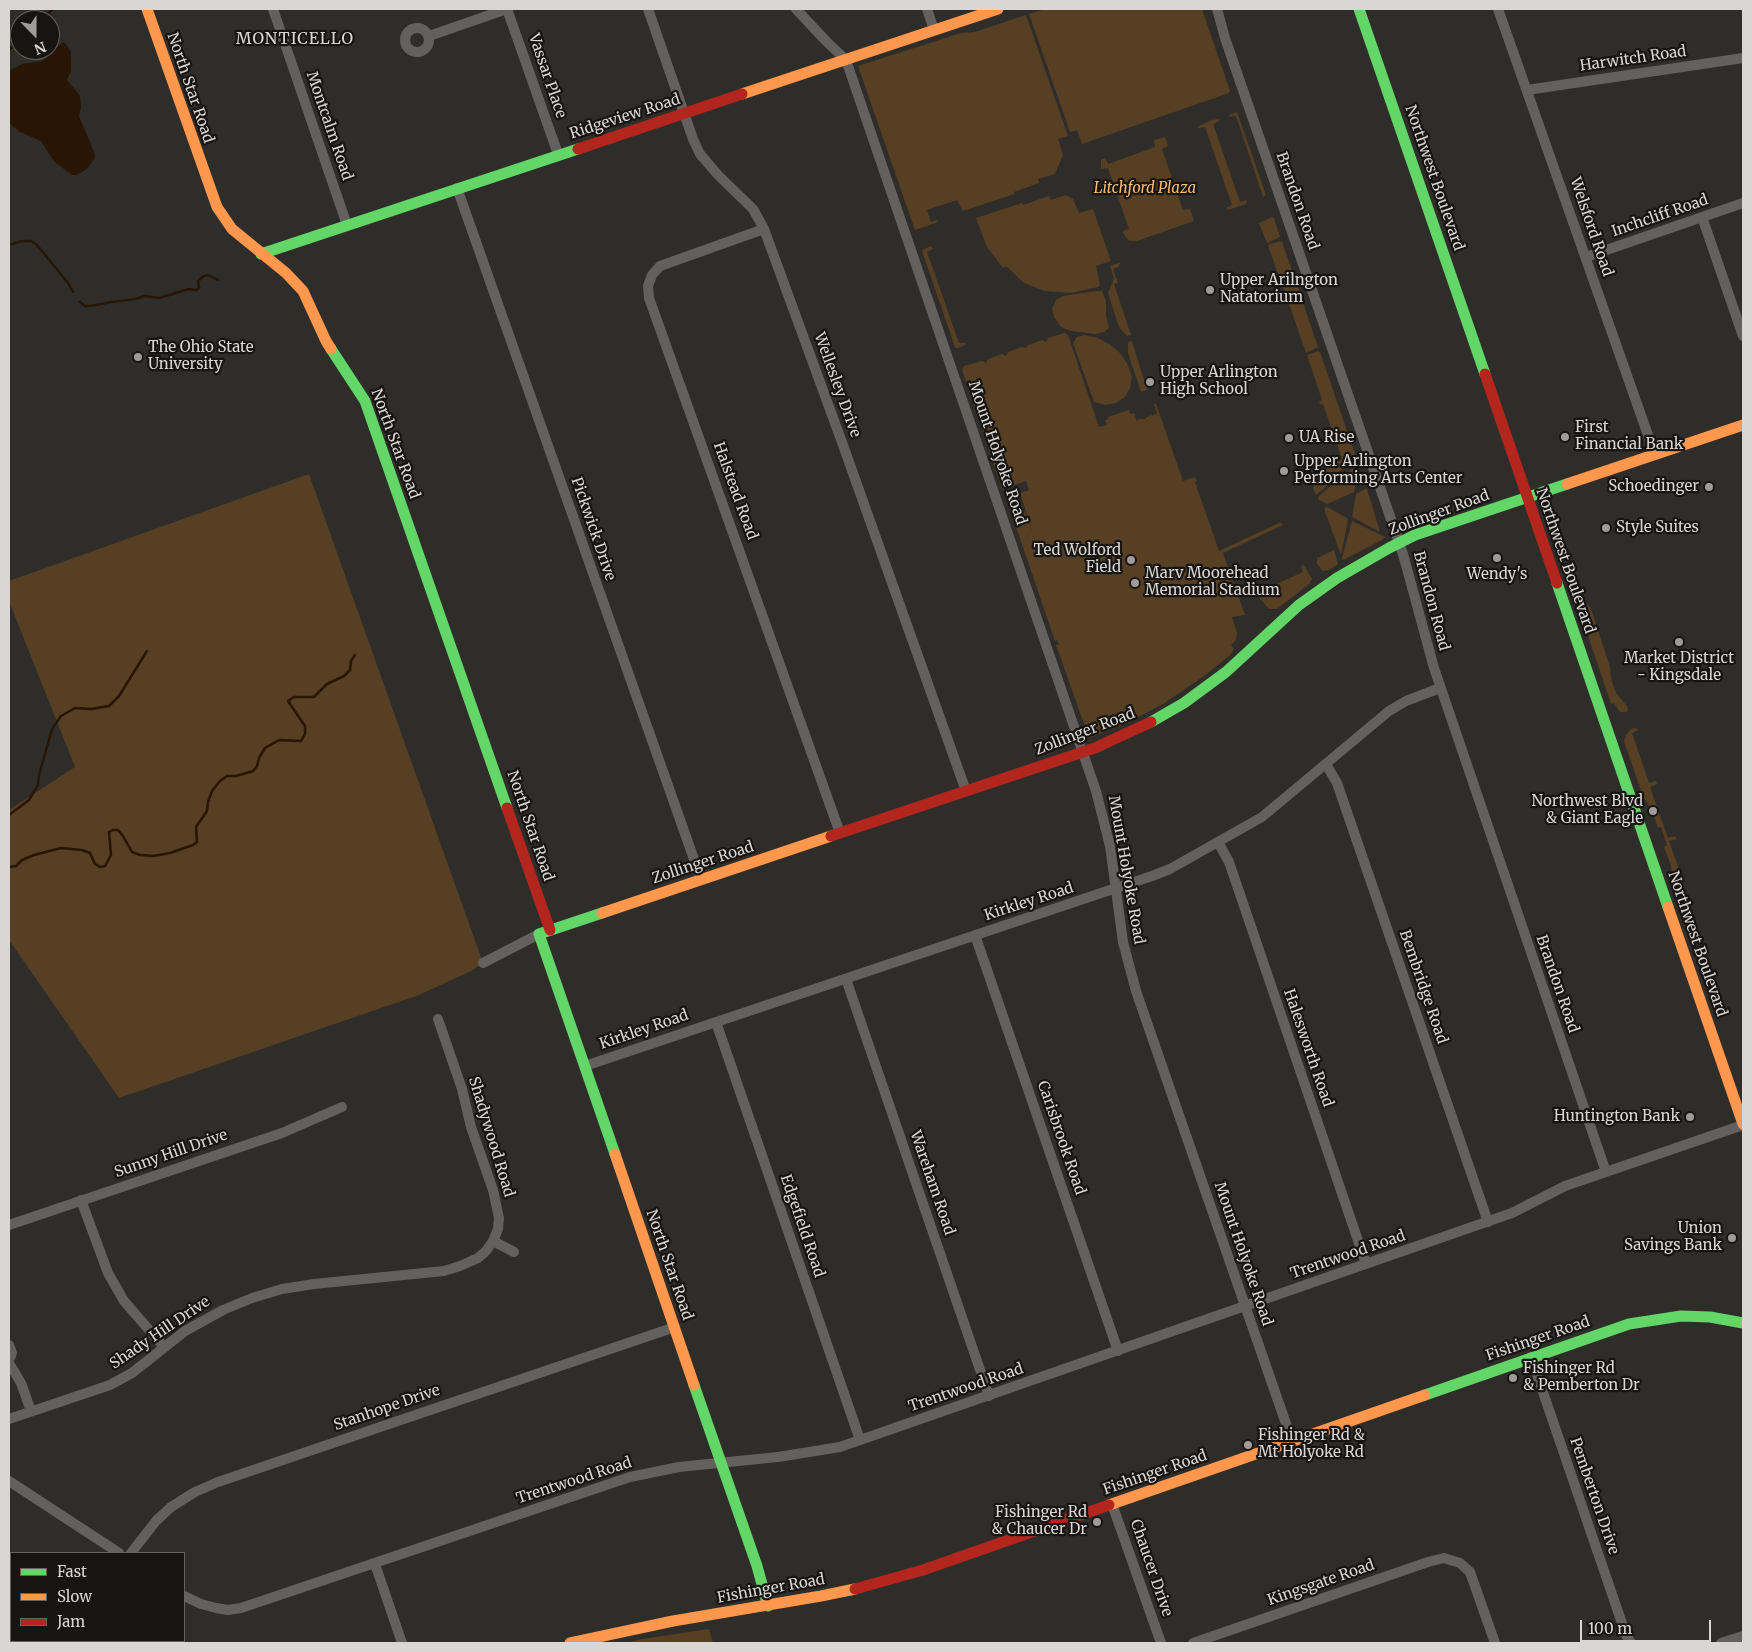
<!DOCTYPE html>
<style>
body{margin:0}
#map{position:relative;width:1752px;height:1652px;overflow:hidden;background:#2f2d2a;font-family:Merriweather,serif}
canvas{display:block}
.frame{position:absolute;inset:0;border:10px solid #d9d6d3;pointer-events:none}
.legend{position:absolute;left:10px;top:1552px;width:175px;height:90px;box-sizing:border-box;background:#171513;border:1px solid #656260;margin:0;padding:6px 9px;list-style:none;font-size:15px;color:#d9d6d3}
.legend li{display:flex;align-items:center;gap:10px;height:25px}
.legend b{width:25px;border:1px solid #656260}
.north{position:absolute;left:10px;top:10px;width:50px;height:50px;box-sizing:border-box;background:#171513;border:1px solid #656260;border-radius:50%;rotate:158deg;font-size:14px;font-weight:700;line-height:20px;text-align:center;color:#d9d6d3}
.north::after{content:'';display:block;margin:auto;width:18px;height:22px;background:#9e9b98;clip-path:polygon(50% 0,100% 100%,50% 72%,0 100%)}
.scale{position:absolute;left:1580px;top:1620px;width:131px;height:22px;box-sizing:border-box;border:2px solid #d9d6d3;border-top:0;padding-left:6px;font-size:15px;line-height:18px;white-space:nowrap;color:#d9d6d3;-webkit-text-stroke:4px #171513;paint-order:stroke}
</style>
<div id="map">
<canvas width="1752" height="1652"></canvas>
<div class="frame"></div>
<ul class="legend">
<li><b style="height:6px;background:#63d668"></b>Fast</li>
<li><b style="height:6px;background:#ff974d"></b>Slow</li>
<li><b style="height:6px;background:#b3261e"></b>Jam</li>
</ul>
<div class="north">N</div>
<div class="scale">100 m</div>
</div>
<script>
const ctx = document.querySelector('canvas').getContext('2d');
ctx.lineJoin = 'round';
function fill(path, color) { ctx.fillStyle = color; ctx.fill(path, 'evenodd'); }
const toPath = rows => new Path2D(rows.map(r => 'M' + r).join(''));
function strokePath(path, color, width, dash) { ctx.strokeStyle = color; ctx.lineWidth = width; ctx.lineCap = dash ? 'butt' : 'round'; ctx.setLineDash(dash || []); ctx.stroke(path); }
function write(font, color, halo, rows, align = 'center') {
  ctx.font = font + ' Merriweather,serif'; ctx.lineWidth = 4.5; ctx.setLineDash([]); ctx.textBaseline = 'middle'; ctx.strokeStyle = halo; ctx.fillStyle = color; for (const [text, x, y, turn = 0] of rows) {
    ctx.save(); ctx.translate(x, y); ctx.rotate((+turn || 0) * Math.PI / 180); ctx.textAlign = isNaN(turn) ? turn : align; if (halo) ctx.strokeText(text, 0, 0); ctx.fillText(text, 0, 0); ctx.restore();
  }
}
const green = toPath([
 [1046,9,1202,9,1230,91,1229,93,1082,144,1077,130,1070,132,1029,14],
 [1026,15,1068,136,1058,139,1063,155,1055,174,1038,179,1039,183,1014,192,1014,194,963,211,957,200,927,210,931,222,937,220,938,222,915,230,858,66,961,33,975,32],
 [1237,112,1266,195,1263,197,1236,116,1229,117,1229,115],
 [1219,119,1219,121,1213,124,1240,202,1246,200,1247,202,1246,204,1228,210,1226,208,1232,205,1205,127,1199,128,1197,127,1212,120],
 [1165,137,1168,146,1162,149,1183,210,1190,209,1194,221,1137,241,1129,241,1123,233,1123,231,1129,229,1108,168,1101,169,1101,160,1105,158,1108,164,1155,147,1154,140],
 [1066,195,1073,199,1079,213,1093,209,1111,261,1096,266,1100,285,1098,287,1072,293,1045,291,1024,283,1006,266,1003,268,987,247,976,218,1022,203,1023,205,1049,196,1051,200],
 [1272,217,1274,218,1280,237,1267,243,1259,223],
 [1280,241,1282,242,1301,296,1288,302,1283,286,1279,287,1278,284,1281,283,1268,245],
 [931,246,933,249,927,252,959,343,966,343,965,345,958,348,955,348,954,344,923,254,922,250],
 [1121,262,1118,267,1113,269,1118,283,1114,284,1131,335,1127,336,1119,327,1108,293,1114,278,1110,266],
 [1096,291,1102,291,1106,301,1106,316,1109,328,1104,332,1096,334,1071,331,1061,327,1054,317,1052,309,1056,300,1063,296],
 [1300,300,1302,300,1318,347,1306,353,1289,304],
 [1064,333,1068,335,1099,427,1107,425,1105,420,1109,419,1108,417,1129,410,1130,414,1134,413,1137,421,1139,419,1145,419,1145,417,1146,418,1151,415,1152,416,1157,413,1154,404,1156,404,1183,481,1195,477,1197,481,1195,482,1219,551,1281,522,1283,525,1223,553,1245,615,1232,617,1237,633,1236,640,1231,645,1234,649,1230,655,1204,676,1163,704,1125,724,1089,738,1056,645,1059,644,1057,640,1055,641,1010,509,1022,505,1033,533,1020,493,1029,490,1026,481,1002,489,962,370,964,366,982,361,986,363,988,359,1002,354,1006,356,1008,352,1022,347,1026,348,1028,345,1042,340,1046,342,1048,338],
 [1084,335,1098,338,1109,344,1119,352,1127,363,1132,377,1130,388,1125,397,1116,403,1105,405,1094,402,1073,343,1077,337],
 [1132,341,1147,390,1141,392,1128,353,1128,342],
 [1318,351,1320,352,1357,460,1347,469,1345,467,1337,474,1339,476,1316,495,1313,488,1314,483,1310,471,1307,471,1342,459,1323,404,1320,404,1319,402,1322,400,1307,355],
 [1355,466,1358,469,1354,492,1327,504,1319,500,1318,497],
 [309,474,483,963,471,971,419,995,119,1098,9,940,9,810,75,767,9,601,9,581],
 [1365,489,1367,489,1380,532,1352,517,1356,494],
 [1327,507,1347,518,1348,520,1341,555,1324,509],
 [1352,521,1385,537,1382,540,1343,560,1342,558],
 [1334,550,1338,564,1329,570,1323,571,1317,564,1317,558],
 [1303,564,1312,579,1309,584,1277,609,1269,609,1256,594,1255,587,1258,586,1261,591,1303,572,1301,567],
 [1585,604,1590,606,1591,609,1610,667,1611,679,1616,693,1627,706,1628,711,1626,712,1620,712,1614,703,1611,704,1579,609],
 [1635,728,1639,730,1632,733,1649,783,1656,781,1657,784,1650,787,1668,838,1675,836,1677,839,1669,841,1684,883,1674,886,1671,866,1664,847,1667,845,1661,827,1658,828,1651,808,1643,797,1624,741,1626,735,1631,729],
 [709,1629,713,1643,627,1643,642,1639]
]);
const water = toPath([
 [63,42,66,44,71,52,71,71,67,80,80,96,81,107,79,116,94,152,95,157,88,168,77,175,72,175,56,163,51,157,41,141,20,132,9,123,9,71,22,64,42,61]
]);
const stream = toPath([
 [41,20,53,9],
 [9,50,20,40],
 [9,245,23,241,31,241,37,245,68,283,73,292],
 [80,302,85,306,90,306,111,302,136,299,145,296,159,298,189,289,196,290,199,288,198,281,204,276,208,275,218,280],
 [9,815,29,800,38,785,39,775,52,729,61,716,75,708,91,709,109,706,119,696,147,651],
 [9,867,16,866,22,860,34,855,61,848,82,850,90,853,95,864,100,867,105,866,111,855,109,832,113,830,118,830,123,836,132,852,140,855,153,856,170,853,193,845,197,842,196,827,207,811,208,802,212,791,220,781,227,776,236,776,253,771,257,766,259,758,265,748,279,740,301,741,305,734,305,726,288,701,294,697,314,697,327,684,344,676,350,670,351,661,355,655]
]);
const street = toPath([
 [273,9,347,225],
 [648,9,693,139,700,154,718,175,753,209,764,229,843,445,966,791],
 [796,9,826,41,846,60,1096,791,1110,846,1123,942,1136,991,1292,1441],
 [927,9,934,30],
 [1217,9,1225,38,1403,554,1434,668,1606,1172],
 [1498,9,1655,455],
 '405 40a12 12 0 1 1 24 0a12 12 0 1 1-24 0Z',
 [429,36,507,9,558,154],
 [1527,90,1743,58],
 [457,188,701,879],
 [1702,217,1743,336],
 [764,229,660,266,652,275,648,286,649,298,840,833],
 [1586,257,1743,203],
 [1326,764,1337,783,1488,1222],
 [1218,842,1229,862,1366,1264],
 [975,935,1118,1351],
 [483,963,539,934],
 [846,979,989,1396],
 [716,1022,860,1440],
 [585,1066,1152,876,1170,869,1262,817,1389,711,1406,701,1440,688],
 [81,1200,108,1273,124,1301,164,1347],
 [9,1225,282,1133,342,1107],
 [493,1241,514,1252],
 [9,1345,12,1353,9,1360],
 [1531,1357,1626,1635,1631,1643],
 [9,1363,21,1383,31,1411],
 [9,1419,110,1385,132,1373,185,1331,223,1310,252,1298,282,1289,314,1284,444,1271,460,1266,478,1258,486,1251,493,1241,498,1229,499,1218,493,1190,471,1127,462,1089,438,1019],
 [9,1481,119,1553],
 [1112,1504,1161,1643],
 [131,1553,156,1521,171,1507,195,1492,218,1482,675,1327],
 [375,1564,402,1643],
 [184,1596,201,1604,216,1608,228,1610,241,1608,630,1477,679,1467,778,1457,840,1447,1512,1213,1565,1186,1743,1125],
 [9,1643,11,1640],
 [1193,1643,1428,1562,1444,1558,1460,1563,1470,1572,1495,1643],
 [1721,1643,1743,1636]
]);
const fast = toPath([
 [1359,9,1485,374],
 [261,254,578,149],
 [331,349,365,401,507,808],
 [1557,583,1668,907],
 [1151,722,1184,703,1226,672,1299,605,1337,578,1389,548,1415,535,1567,484],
 [602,913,539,934,615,1154],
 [694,1385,757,1566,768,1606],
 [1425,1395,1629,1324,1681,1316,1710,1317,1743,1323],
 [9,1577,11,1579],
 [105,1641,109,1643]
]);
const slow = toPath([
 [147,9,217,207,232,229,286,273,303,291,326,341,331,349],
 [742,94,998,9],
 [1567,484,1743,425],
 [1668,907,1743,1124],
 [602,913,831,836],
 [615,1154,694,1385],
 [1109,1505,1425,1395],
 [570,1643,673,1621,821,1596,855,1589]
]);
const jam = toPath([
 [578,149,742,94],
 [1485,374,1557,583],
 [507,808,550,930],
 [831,836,1095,748,1151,722],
 [855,1589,923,1570,1109,1505]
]);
const markers = [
 [1210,290,5,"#9e9b98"],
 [138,357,5,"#9e9b98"],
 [1150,382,5,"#9e9b98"],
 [1565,437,5,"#9e9b98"],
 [1289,438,5,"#9e9b98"],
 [1284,471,5,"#9e9b98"],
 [1709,487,5,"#9e9b98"],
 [1606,528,5,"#9e9b98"],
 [1497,558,5,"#9e9b98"],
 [1131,560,5,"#9e9b98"],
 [1135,583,5,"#9e9b98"],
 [1679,642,5,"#9e9b98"],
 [1653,811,5,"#9e9b98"],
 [1690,1117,5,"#9e9b98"],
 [1732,1238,5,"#9e9b98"],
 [1513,1378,5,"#9e9b98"],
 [1248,1445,5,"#9e9b98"],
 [1097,1522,5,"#9e9b98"]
];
const streetNames = [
 ["Harwitch Road",1633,59,-8],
 ["Vassar Place",547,76,71],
 ["North Star Road",190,88,71],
 ["Ridgeview Road",625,117,-18],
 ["Montcalm Road",329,126,71],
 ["Northwest Boulevard",1434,178,71],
 ["Brandon Road",1297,201,71],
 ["Inchcliff Road",1660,216,-19],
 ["Welsford Road",1591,227,71],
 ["Wellesley Drive",837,385,70],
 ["North Star Road",395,444,70],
 ["Mount Holyoke Road",997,453,71],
 ["Halstead Road",735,491,70],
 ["Zollinger Road",1439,513,-20],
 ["Pickwick Drive",593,529,71],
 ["Northwest Boulevard",1565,561,71],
 ["Brandon Road",1431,601,75],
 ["Zollinger Road",1085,732,-21],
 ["North Star Road",530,826,71],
 ["Zollinger Road",703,863,-18],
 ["Mount Holyoke Road",1126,870,80],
 ["Kirkley Road",1029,902,-18],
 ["Northwest Boulevard",1697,944,71],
 ["Brandon Road",1557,984,71],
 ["Bembridge Road",1423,987,71],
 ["Kirkley Road",644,1030,-19],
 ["Halesworth Road",1308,1048,71],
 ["Shadywood Road",491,1137,73],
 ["Carisbrook Road",1061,1138,71],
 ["Sunny Hill Drive",171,1154,-19],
 ["Wareham Road",932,1183,71],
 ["Edgefield Road",802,1226,71],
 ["Mount Holyoke Road",1243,1254,71],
 ["Trentwood Road",1348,1255,-19],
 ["North Star Road",669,1265,71],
 ["Shady Hill Drive",160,1333,-34],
 ["Fishinger Road",1538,1339,-19],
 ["Trentwood Road",966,1388,-19],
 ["Stanhope Drive",387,1408,-19],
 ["Fishinger Road",1155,1473,-19],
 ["Trentwood Road",574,1481,-18],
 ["Pemberton Drive",1594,1496,71],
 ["Chaucer Drive",1151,1568,71],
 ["Kingsgate Road",1321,1583,-19],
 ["Fishinger Road",771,1589,-10]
];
const parkNames = [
 ["Litchford Plaza",1145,189]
];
const poiNames = [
 ["Upper Arilngton",1220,281],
 ["Natatorium",1220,298],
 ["The Ohio State",148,348],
 ["University",148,365],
 ["Upper Arlington",1160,373],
 ["High School",1160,390],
 ["First",1575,428],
 ["Financial Bank",1575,445],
 ["UA Rise",1299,438],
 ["Upper Arlington",1294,462],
 ["Performing Arts Center",1294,479],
 ["Schoedinger",1699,487,"right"],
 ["Style Suites",1616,528],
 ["Ted Wolford",1121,551,"right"],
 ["Field",1121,568,"right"],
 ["Marv Moorehead",1145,574],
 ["Memorial Stadium",1145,591],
 ["Wendy's",1497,575,"center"],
 ["Market District",1679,659,"center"],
 ["- Kingsdale",1679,676,"center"],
 ["Northwest Blvd",1643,802,"right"],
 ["& Giant Eagle",1643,819,"right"],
 ["Huntington Bank",1680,1117,"right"],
 ["Union",1722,1229,"right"],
 ["Savings Bank",1722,1246,"right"],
 ["Fishinger Rd",1523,1369],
 ["& Pemberton Dr",1523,1386],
 ["Fishinger Rd &",1258,1436],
 ["Mt Holyoke Rd",1258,1453],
 ["Fishinger Rd",1087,1513,"right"],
 ["& Chaucer Dr",1087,1530,"right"]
];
const neighbourhoodNames = [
 ["MONTICELLO",295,39]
];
fill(green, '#573f23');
fill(water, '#291504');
strokePath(stream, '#291504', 2.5);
strokePath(street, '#63615f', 10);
strokePath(fast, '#63d668', 11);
strokePath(slow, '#ff974d', 11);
strokePath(jam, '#b3261e', 11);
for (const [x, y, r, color] of markers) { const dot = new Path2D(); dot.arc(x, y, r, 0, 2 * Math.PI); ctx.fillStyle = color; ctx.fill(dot); strokePath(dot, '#171513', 2); }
write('15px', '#d9d6d3', '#171513', streetNames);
write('italic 15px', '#fcbc71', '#171513', parkNames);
write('15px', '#d9d6d3', '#171513', poiNames, 'left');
ctx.letterSpacing = '1px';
write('16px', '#d9d6d3', '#171513', neighbourhoodNames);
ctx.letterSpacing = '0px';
</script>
